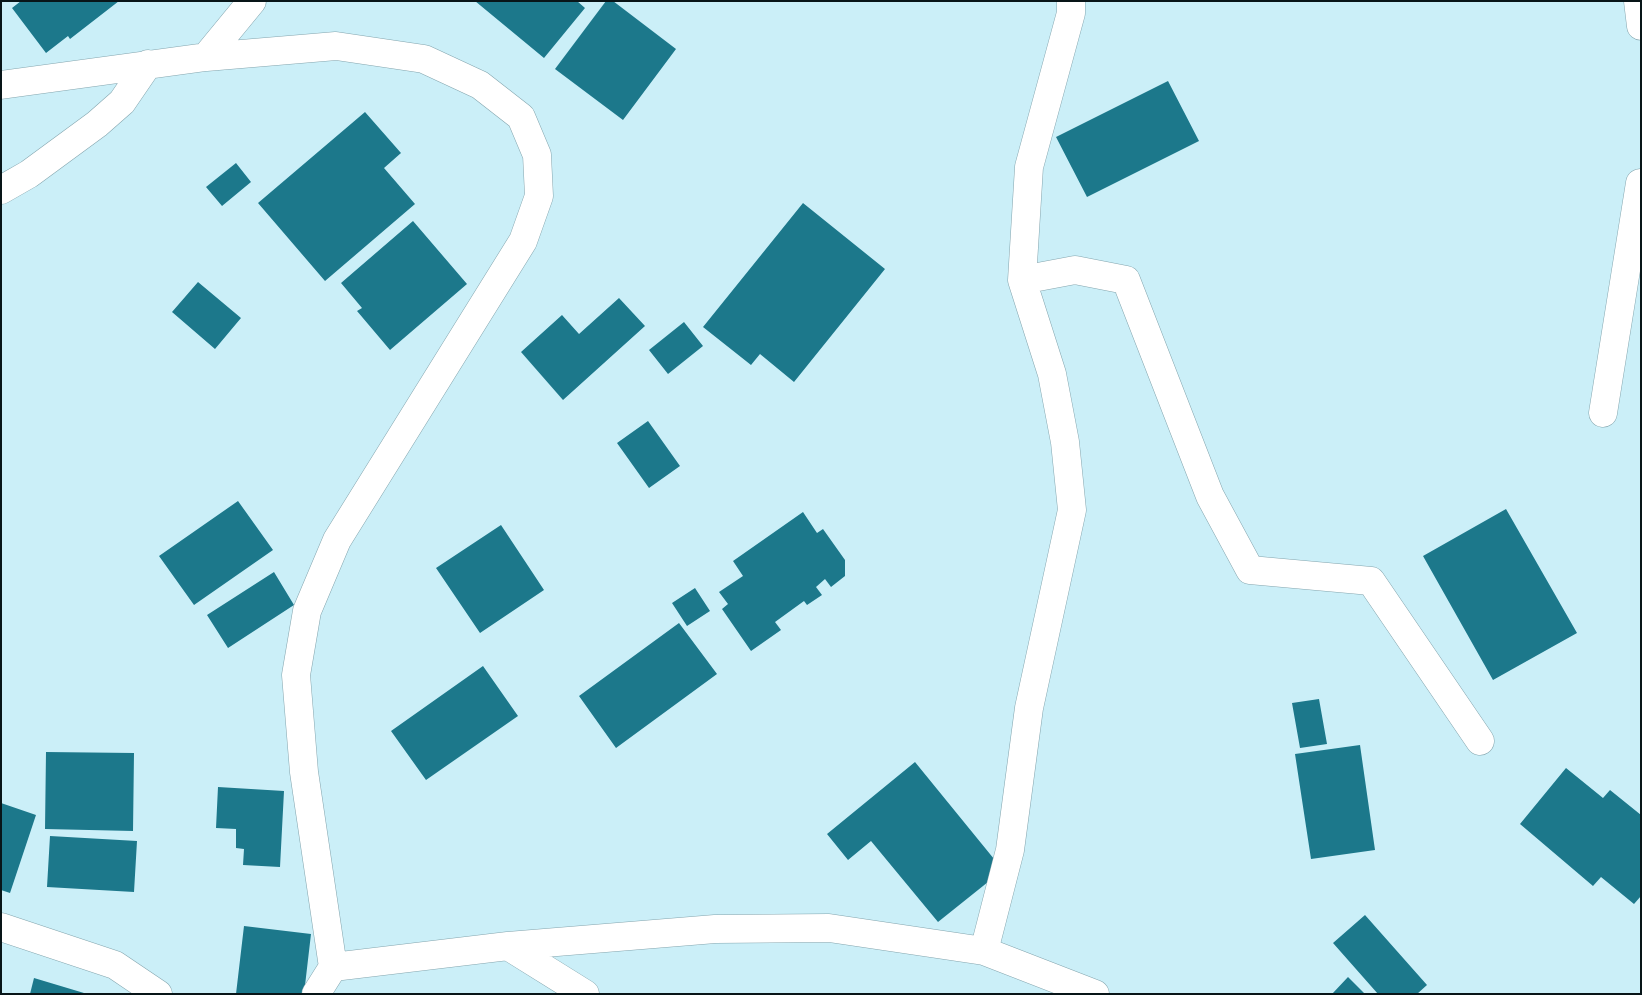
<!DOCTYPE html>
<style>
body{margin:0}
#map{position:relative;width:1642px;height:995px;overflow:hidden;background:#cbeff8;font-family:Poppins,sans-serif}
canvas{display:block}
.frame{position:absolute;inset:0;border:2px solid #081518;pointer-events:none}
</style>
<div id="map">
<canvas width="1642" height="995"></canvas>
<div class="frame"></div>
</div>
<script>
const ctx = document.querySelector('canvas').getContext('2d');
ctx.lineJoin = 'round';
function fill(path, color) { ctx.fillStyle = color; ctx.fill(path, 'evenodd'); }
const toPath = rows => new Path2D(rows.map(r => 'M' + r).join(''));
function strokePath(path, color, width, dash) { ctx.strokeStyle = color; ctx.lineWidth = width; ctx.lineCap = dash ? 'butt' : 'round'; ctx.setLineDash(dash || []); ctx.stroke(path); }
const building = toPath([
 [21,1,119,1,70,39,68,36,46,53,12,8],
 [475,1,577,1,585,8,544,58],
 [606,1,613,1,676,49,623,120,555,69],
 [1168,81,1199,141,1087,197,1056,137],
 [365,112,401,153,384,168,415,204,325,281,258,203],
 [236,163,251,182,222,206,206,187],
 [803,203,885,269,794,382,760,354,751,365,703,327],
 [413,221,467,284,390,350,357,311,362,308,341,283],
 [198,282,241,318,215,349,172,312],
 [619,298,645,326,563,400,521,352,562,315,579,334],
 [684,322,703,346,668,374,649,350],
 [648,421,680,466,649,488,617,443],
 [238,501,273,550,194,605,159,556],
 [1506,509,1577,633,1493,680,1423,556],
 [803,512,817,533,823,529,845,560,845,576,831,587,825,579,816,587,822,595,807,605,804,601,775,622,781,630,751,651,722,609,728,604,719,592,743,576,733,561],
 [501,525,544,590,480,633,436,568],
 [274,572,294,605,228,648,207,615],
 [695,588,710,611,687,626,672,603],
 [679,623,717,674,616,748,579,696],
 [483,666,518,716,426,780,391,731],
 [1319,699,1327,744,1300,748,1292,703],
 [1360,745,1375,850,1311,859,1295,754],
 [46,752,134,753,133,831,45,829],
 [915,762,1003,870,938,922,871,841,848,860,827,834],
 [1566,768,1603,798,1610,790,1641,815,1641,896,1634,904,1601,877,1593,886,1520,824],
 [218,787,284,791,280,867,243,865,244,849,236,848,236,829,216,828],
 [1,803,36,815,10,893,1,890],
 [50,836,137,841,134,892,47,887],
 [1365,915,1427,985,1417,994,1378,994,1333,943],
 [244,926,311,934,304,994,236,994],
 [1348,977,1365,994,1332,994],
 [34,978,84,993,84,994,30,994]
]);
const minor = toPath([
 [1638,1,1641,26],
 [206,57,252,1],
 [1,85,206,57,336,46,424,59,480,85,521,117,537,155,539,196,523,241,337,540,307,611,296,675,304,772,333,967,508,946,715,929,829,928,984,951,1095,994],
 [1,190,29,174,97,124,122,102,148,64],
 [1022,280,1075,270,1126,280,1210,496,1250,570,1371,581,1480,741],
 [1603,413,1640,183],
 [1,927,115,965,158,994],
 [508,946,585,994],
 [984,951,1010,850,1029,708,1072,510,1065,442,1052,374,1022,280,1029,167,1071,13,1071,1],
 [316,994,333,967]
]);
fill(building, '#1c788b');
strokePath(minor, '#84a5ae', 29);
strokePath(minor, '#fff', 28);
</script>
